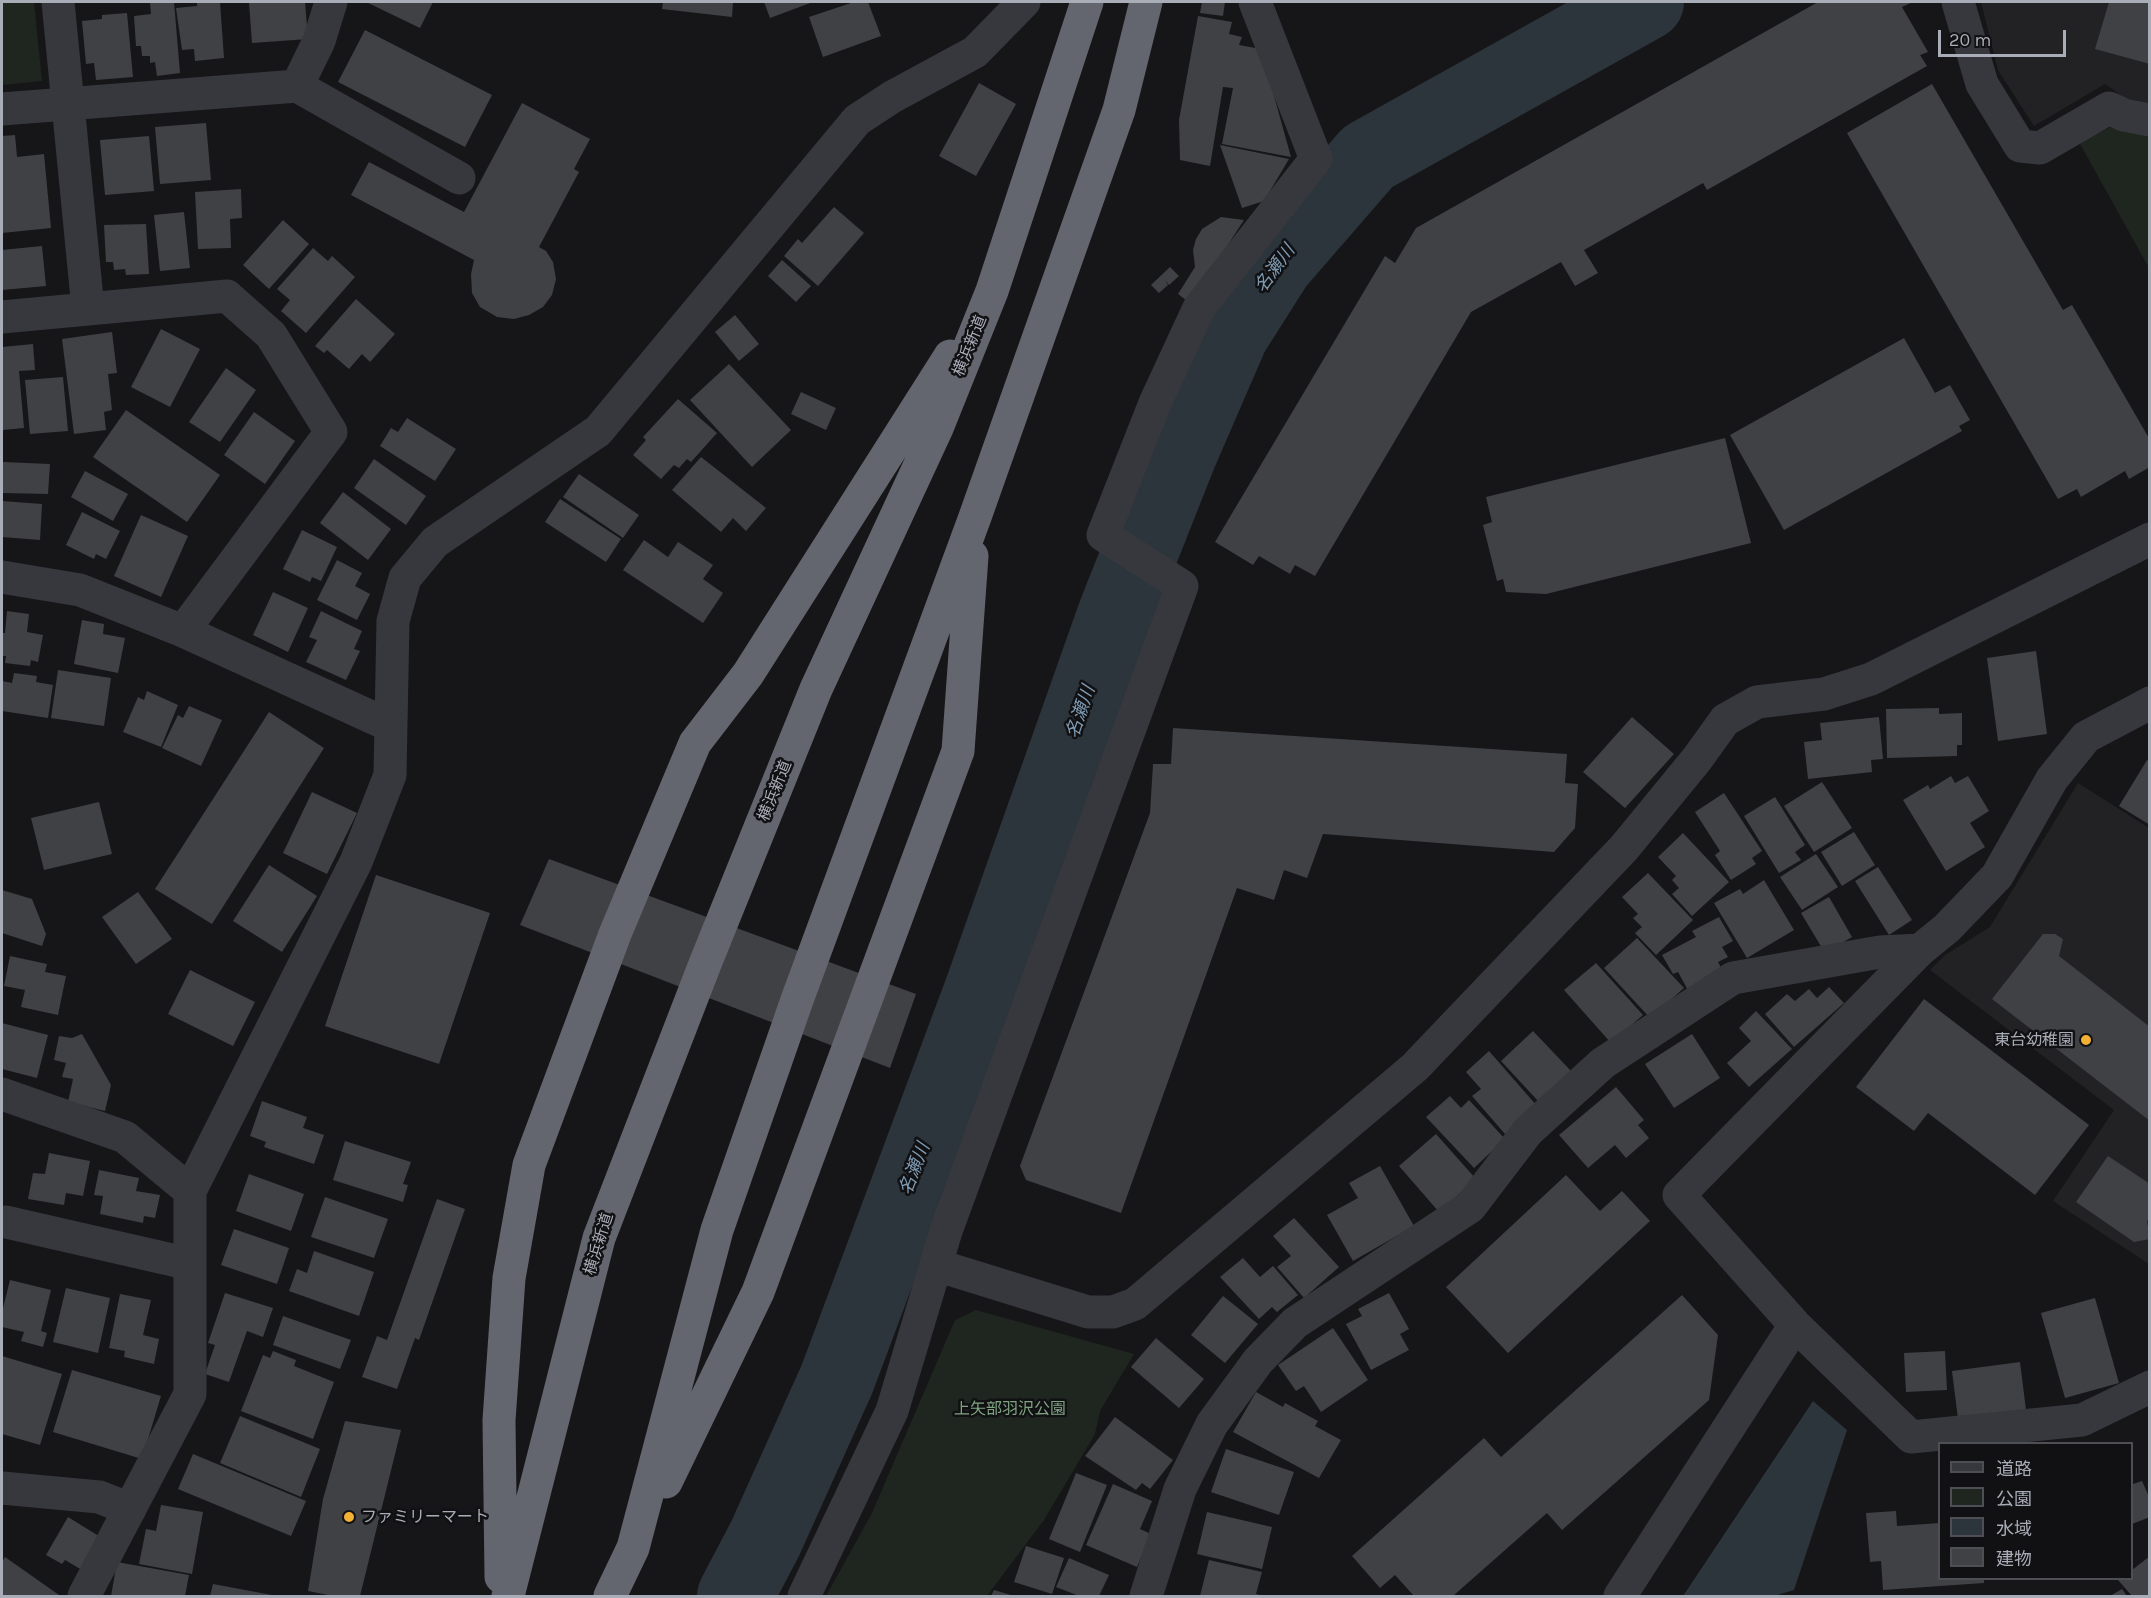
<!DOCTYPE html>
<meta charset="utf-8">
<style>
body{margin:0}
#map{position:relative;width:2151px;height:1598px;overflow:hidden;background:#161618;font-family:Karla,"Noto Sans JP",sans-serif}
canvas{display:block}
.frame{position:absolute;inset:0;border:3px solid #a8adb8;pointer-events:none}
.legend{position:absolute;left:1938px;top:1442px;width:195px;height:138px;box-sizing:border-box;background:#111113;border:2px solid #4d4f55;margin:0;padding:8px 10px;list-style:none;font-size:18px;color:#a8adb8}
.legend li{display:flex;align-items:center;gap:12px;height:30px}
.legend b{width:30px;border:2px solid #4d4f55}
.scale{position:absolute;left:1938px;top:30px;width:128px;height:27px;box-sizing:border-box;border:3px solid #a8adb8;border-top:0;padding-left:8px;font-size:18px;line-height:21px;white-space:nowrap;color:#a8adb8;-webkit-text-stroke:4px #111113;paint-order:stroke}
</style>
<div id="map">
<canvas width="2151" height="1598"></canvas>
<div class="frame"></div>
<ul class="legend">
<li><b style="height:8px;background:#37383d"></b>道路</li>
<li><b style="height:16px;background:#1e261f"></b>公園</li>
<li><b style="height:16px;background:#2c353c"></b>水域</li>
<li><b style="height:16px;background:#404145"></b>建物</li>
</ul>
<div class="scale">20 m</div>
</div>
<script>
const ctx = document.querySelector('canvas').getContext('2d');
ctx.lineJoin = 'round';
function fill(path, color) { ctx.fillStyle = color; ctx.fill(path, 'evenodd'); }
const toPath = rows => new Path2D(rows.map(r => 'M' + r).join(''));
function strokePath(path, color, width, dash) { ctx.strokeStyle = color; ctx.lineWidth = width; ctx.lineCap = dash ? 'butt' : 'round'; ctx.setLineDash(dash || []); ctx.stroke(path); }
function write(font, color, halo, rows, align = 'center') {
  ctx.font = font + ' Karla,"Noto Sans JP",sans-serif'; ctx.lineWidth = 5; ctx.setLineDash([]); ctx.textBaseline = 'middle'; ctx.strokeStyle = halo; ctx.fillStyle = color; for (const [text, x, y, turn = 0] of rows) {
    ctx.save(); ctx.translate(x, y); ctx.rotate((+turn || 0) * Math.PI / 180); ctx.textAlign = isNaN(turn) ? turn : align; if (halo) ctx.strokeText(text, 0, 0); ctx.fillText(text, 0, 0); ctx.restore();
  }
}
const built = toPath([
 [1981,2,2149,2,2149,103,2125,98,2105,84,2034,126,1998,70],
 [2078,783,2149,828,2149,1264,2053,1201,2114,1110,1930,970,1945,955,1990,927]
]);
const green = toPath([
 [2,2,34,2,42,81,2,85],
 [2113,126,2149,134,2149,268,2079,142],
 [976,1310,1134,1354,1100,1411,1095,1434,1044,1520,987,1596,826,1596,872,1513,955,1320]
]);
const water = toPath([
 [1813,1401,1847,1430,1794,1590,1774,1596,1683,1596]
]);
const river = toPath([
 [735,1596,765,1539,837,1379,982,991,1116,613,1179,454,1231,334,1276,263,1368,157,1646,2]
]);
const building = toPath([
 [150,2,174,2,180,73,157,76,155,62,150,63,150,56,142,56,141,46,136,46,134,16,151,14],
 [197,2,220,2,224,58,195,61,194,49,182,50,176,8,197,6],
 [305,2,308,39,252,43,249,3],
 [366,2,433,2,420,28],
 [663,2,733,2,732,17,662,9],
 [764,2,813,2,770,18],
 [854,2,868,2,881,36,823,57,809,17],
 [1202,2,1225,2,1223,16,1200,13],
 [1818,2,1913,2,1902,7,1928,52,1920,55,1927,66,1707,190,1703,183,1584,250,1598,273,1575,286,1561,262,1471,312,1315,576,1295,565,1290,574,1259,556,1253,565,1215,542,1385,256,1395,263,1416,228],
 [2109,2,2150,2,2150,64,2095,49],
 [127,13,133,77,96,80,94,63,86,64,82,21,102,19,102,15],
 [1198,16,1232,22,1229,34,1242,37,1239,45,1261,49,1291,157,1222,144,1233,88,1223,87,1210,166,1180,160,1179,120],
 [365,30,492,95,465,147,338,82],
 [979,83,1016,104,976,176,939,156],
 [1932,84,2063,310,2072,305,2150,440,2150,467,2129,479,2125,471,2081,497,2077,489,2058,499,1847,133],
 [522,103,590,139,574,169,579,172,539,247,546,251,553,262,556,279,552,295,543,307,529,315,514,319,497,317,480,307,472,293,471,274,474,260,351,195,369,162,464,212],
 [206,123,211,180,160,184,155,127],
 [15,135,17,157,44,154,51,228,2,233,2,136],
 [149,136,154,191,105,195,100,140],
 [1220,145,1289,159,1264,201,1242,208],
 [241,189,242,218,230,219,231,248,198,249,195,192],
 [834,207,864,233,818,286,784,256,798,239,802,243],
 [184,212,190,268,160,271,154,215],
 [1221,217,1244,220,1190,303,1178,294,1195,267,1193,250,1196,239,1202,229],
 [283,220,309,244,269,289,243,265],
 [146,224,149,274,126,275,125,269,114,270,113,262,106,262,104,225],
 [42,246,46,286,2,290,2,250],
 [313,248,328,261,332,256,355,277,306,333,281,311,290,300,277,289],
 [782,260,811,286,796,302,768,276],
 [1170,267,1179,276,1169,285,1165,280,1168,285,1159,293,1151,285],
 [356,299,395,334,370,362,362,354,349,369,327,350,324,353,315,346],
 [735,315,759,344,739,361,715,332],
 [161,329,200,349,170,407,131,387],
 [112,332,117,373,108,374,112,410,104,412,106,430,74,434,62,339],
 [1904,338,1935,393,1950,385,1970,420,1959,426,1962,431,1784,530,1730,435],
 [33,344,35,370,19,371,24,428,3,430,2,347],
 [729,364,791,430,752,467,690,400],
 [226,368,256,390,220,442,189,422],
 [63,377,68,431,30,434,25,380],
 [801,392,836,408,826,430,791,414],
 [678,399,717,433,691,462,687,459,679,468,674,465,661,479,633,455,646,440,643,437],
 [126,410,220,475,187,522,93,457],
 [254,412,295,441,265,484,224,455],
 [407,418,456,449,435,481,380,446,391,428,398,432],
 [1725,438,1751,543,1546,594,1506,592,1503,579,1497,581,1483,525,1492,522,1486,497],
 [701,457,766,508,746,531,733,518,721,532,672,490],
 [374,459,426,496,406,525,354,488],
 [3,462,50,464,48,494,2,493],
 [85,471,128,494,113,521,71,497],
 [579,474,639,515,623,538,563,497],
 [343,492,391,529,368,560,320,523],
 [560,499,621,539,606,562,545,522],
 [2,501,42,504,40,540,2,537],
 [82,512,120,531,106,559,96,554,94,559,66,545],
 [141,515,188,536,161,597,114,576],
 [302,530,337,547,321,581,312,577,310,582,283,569],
 [644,540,668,557,678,542,713,565,703,579,723,593,703,623,623,570],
 [337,560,362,573,355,586,370,594,357,620,317,600],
 [273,592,308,608,288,652,253,635],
 [7,611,29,614,27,632,43,635,38,662,31,660,30,666,5,663,6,656,2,656,2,633,5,633],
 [321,611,362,631,354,649,360,651,346,680,306,662,317,640,309,637],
 [82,620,104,624,103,634,125,638,118,673,74,664],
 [2036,651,2047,734,1998,741,1987,658],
 [58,670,111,678,104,726,51,718],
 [14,673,37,676,36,682,53,685,48,718,2,711,2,681,12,683],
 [147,691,178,705,161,747,123,732,138,697,144,700],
 [189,706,222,720,201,766,162,748,178,715,183,718],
 [1939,708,1939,714,1962,713,1962,745,1957,745,1957,756,1887,758,1886,709],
 [269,712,324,748,212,924,155,889],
 [1632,717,1674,754,1625,808,1583,772],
 [1879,717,1883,759,1871,760,1872,772,1808,779,1804,742,1822,740,1820,723],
 [1173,728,1567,754,1565,783,1578,784,1575,828,1554,852,1323,834,1307,878,1284,870,1274,900,1237,888,1121,1213,1026,1180,1020,1166,1150,813,1153,764,1171,764],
 [2147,760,2150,762,2150,825,2119,806],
 [1951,776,1955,783,1968,776,1989,811,1970,823,1985,847,1946,871,1903,800,1928,785,1930,789],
 [1822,782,1852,828,1814,852,1784,806],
 [312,792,357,813,327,874,283,853],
 [1724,793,1762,851,1752,858,1756,864,1731,880,1715,855,1720,851,1695,812],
 [1775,797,1805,845,1795,852,1801,860,1779,873,1744,816],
 [99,802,112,854,44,870,31,818],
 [1854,832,1875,865,1842,886,1821,852],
 [1683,833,1729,882,1692,916,1672,894,1679,888,1672,880,1676,876,1658,857],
 [1816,854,1838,887,1802,910,1780,877],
 [549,859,916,994,890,1068,520,925],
 [269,865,317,896,282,952,233,921],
 [1878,867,1912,920,1889,935,1855,881],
 [1648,873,1693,920,1656,955,1635,933,1642,927,1633,918,1638,914,1622,897],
 [376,875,490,913,439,1064,325,1026],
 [1764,880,1794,930,1747,958,1714,903,1740,889,1743,894],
 [2,890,32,899,46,934,42,946,2,933],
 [138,892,172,939,136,964,102,917],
 [1829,897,1852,937,1825,953,1801,913],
 [1719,917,1733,941,1722,947,1728,957,1718,962,1724,973,1689,992,1678,972,1673,974,1662,955,1696,937,1692,931],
 [2043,934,2055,934,2063,939,2059,956,2150,1027,2150,1121,1992,999],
 [1637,938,1684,988,1650,1018,1604,968],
 [10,956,47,964,45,972,66,976,58,1015,21,1007,25,990,4,986],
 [1596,963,1643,1015,1611,1043,1564,990],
 [190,970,255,1002,233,1046,168,1014],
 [1829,987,1844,1003,1794,1047,1765,1014,1787,994,1795,1001,1809,989,1817,998],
 [1924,999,2089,1125,2035,1195,1928,1113,1914,1131,1856,1087],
 [1756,1011,1792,1049,1749,1087,1727,1063,1751,1041,1739,1028],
 [2,1023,48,1035,37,1078,2,1069],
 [1533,1031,1572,1072,1539,1102,1501,1061],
 [82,1034,111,1085,105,1111,68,1102,73,1079,62,1077,66,1063,54,1060,59,1036,72,1038],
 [1692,1034,1720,1078,1674,1108,1645,1064],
 [1489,1051,1537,1106,1505,1134,1472,1096,1481,1089,1466,1072],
 [1616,1087,1644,1120,1638,1125,1649,1138,1626,1158,1615,1145,1588,1168,1559,1135],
 [1450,1096,1461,1108,1469,1100,1505,1139,1474,1168,1426,1117],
 [262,1101,307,1117,303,1128,324,1135,314,1164,264,1147,266,1142,250,1136],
 [1436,1134,1476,1179,1439,1212,1399,1166],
 [345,1141,411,1162,403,1184,408,1185,403,1202,333,1180],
 [49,1153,90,1161,83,1196,66,1193,64,1205,28,1199,33,1173,45,1174],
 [2108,1156,2150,1184,2150,1218,2147,1221,2150,1239,2134,1242,2076,1202],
 [1380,1166,1414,1226,1353,1261,1327,1215,1358,1198,1349,1183],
 [99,1170,139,1178,136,1191,160,1195,155,1218,144,1216,143,1223,100,1214,103,1196,94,1195],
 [249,1174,304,1194,291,1231,236,1211],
 [1566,1175,1600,1211,1622,1191,1650,1221,1508,1353,1446,1287],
 [325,1197,388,1219,374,1258,311,1237],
 [437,1199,465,1209,419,1340,415,1338,397,1389,362,1377,377,1336,387,1340],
 [1294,1218,1339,1267,1304,1298,1277,1267,1291,1256,1273,1236],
 [234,1229,289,1248,277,1284,221,1265],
 [314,1251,374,1272,359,1316,289,1291,297,1269,307,1273],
 [1243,1258,1260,1277,1273,1266,1298,1295,1277,1312,1272,1307,1259,1319,1220,1277],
 [10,1280,51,1290,41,1331,47,1333,43,1347,21,1341,24,1332,2,1327,2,1312],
 [66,1288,110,1298,98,1353,53,1342],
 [225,1293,273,1308,263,1337,247,1331,229,1382,205,1374,215,1345,208,1343],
 [1389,1293,1409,1329,1400,1334,1409,1350,1371,1370,1346,1324,1362,1316,1358,1309],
 [120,1294,151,1300,143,1335,159,1339,154,1364,124,1357,125,1351,109,1348],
 [1682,1295,1718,1335,1709,1400,1562,1530,1547,1513,1453,1596,1414,1596,1395,1575,1380,1588,1352,1556,1484,1438,1501,1457],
 [1223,1296,1258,1324,1225,1363,1191,1335],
 [2095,1298,2119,1383,2065,1398,2041,1313],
 [283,1316,351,1340,340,1369,273,1345],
 [1333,1328,1368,1380,1321,1412,1304,1386,1296,1391,1278,1365],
 [1156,1338,1204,1379,1179,1408,1131,1367],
 [273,1351,296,1360,294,1366,334,1382,313,1439,241,1411,263,1355,270,1358],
 [1945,1351,1947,1390,1906,1392,1904,1353],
 [2,1356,62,1374,40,1445,2,1434],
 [2020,1362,2026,1410,1958,1419,1952,1371],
 [72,1370,161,1396,142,1459,53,1432],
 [1256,1392,1283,1407,1285,1403,1318,1421,1315,1426,1341,1440,1319,1478,1233,1432],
 [240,1416,320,1449,301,1497,220,1463],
 [1115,1417,1173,1460,1150,1489,1142,1483,1136,1490,1085,1456],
 [345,1421,401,1430,360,1596,333,1596,308,1591,323,1499],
 [1226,1449,1294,1472,1279,1515,1211,1492],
 [193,1454,306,1501,291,1536,178,1489],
 [1076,1473,1107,1485,1080,1552,1049,1539],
 [2132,1479,2133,1484,2142,1481,2150,1499,2150,1517,2132,1524],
 [1113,1484,1152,1501,1140,1529,1151,1534,1137,1567,1086,1545],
 [161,1505,203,1512,192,1574,139,1564,146,1529,156,1531],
 [1896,1511,1897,1526,1940,1523,1940,1578,1984,1578,1984,1583,1883,1590,1881,1561,1870,1562,1866,1513],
 [1207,1512,1272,1527,1262,1569,1197,1554],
 [68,1517,102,1538,82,1570,65,1560,62,1564,46,1555],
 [1026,1546,1064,1558,1052,1594,1014,1582],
 [2150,1556,2150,1596,2132,1596,2118,1580,2132,1578,2132,1570],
 [5,1557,59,1595,57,1596,2,1596,2,1562],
 [1069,1558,1109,1575,1099,1596,1079,1596,1056,1587],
 [1209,1560,1262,1572,1256,1594,1265,1596,1200,1596],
 [117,1562,189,1575,185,1596,111,1596],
 [213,1584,272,1595,272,1596,210,1596],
 [2122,1589,2127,1596,2110,1596],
 [994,1590,1014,1596,991,1596]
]);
const minor = toPath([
 [58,2,88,309,227,296,271,335,331,432,183,631,391,726],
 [1958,2,1982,84,2020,146,2040,148,2109,108,2124,115,2150,120],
 [297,86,319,41,331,2],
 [2,109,297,86,459,178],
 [2,317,88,309],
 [2,577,80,590,183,631],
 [2150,703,2086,737,2052,779,1997,876,1947,928,1920,950,1679,1195,1795,1325,1911,1437,2082,1420,2150,1387],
 [2,1094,125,1137,190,1191],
 [6,1222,190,1264],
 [936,1265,1088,1312,1113,1312,1135,1304,1415,1067,1624,848,1697,759,1725,720,1757,702,1824,694,1871,679,2150,539],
 [2,1488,99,1497,130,1509],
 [84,1596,190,1394,190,1191,356,862,390,775,393,621,405,578,435,542,598,431,857,120,892,97,975,52,1024,2],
 [804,1596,892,1411,946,1231,1182,586,1103,535,1155,403,1199,308,1316,159,1255,2],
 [1146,1596,1180,1489,1212,1424,1258,1361,1295,1323,1470,1207,1528,1131,1603,1063,1733,978,1880,952,1920,950],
 [1620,1596,1795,1325]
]);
const highway = toPath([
 [666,1482,758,1292,958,751,972,556],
 [501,1577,499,1420,509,1278,529,1165,615,934,695,743,748,674,950,356],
 [508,1596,599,1238,705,964,816,689,937,428,992,291,1087,2],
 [610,1596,633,1548,717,1230,797,1000,975,517,1119,110,1146,2]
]);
const markers = [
 [2086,1040,6,"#f2b134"],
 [349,1517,6,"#f2b134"]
];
const streetNames = [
 ["横浜新道",970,346,-68],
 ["横浜新道",775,791,-68],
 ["横浜新道",599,1244,-73]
];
const poiNames = [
 ["東台幼稚園",2074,1040],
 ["ファミリーマート",361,1517,"left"]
];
const parkNames = [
 ["上矢部羽沢公園",1010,1409]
];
const waterNames = [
 ["名瀬川",1275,269,-54],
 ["名瀬川",1081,712,-71],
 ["名瀬川",915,1169,-69]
];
fill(built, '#222225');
fill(green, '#1e261f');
fill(water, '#2c353c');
strokePath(river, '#2c353c', 76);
fill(building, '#404145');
strokePath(minor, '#37383d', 33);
strokePath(highway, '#63666e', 33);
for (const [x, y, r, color] of markers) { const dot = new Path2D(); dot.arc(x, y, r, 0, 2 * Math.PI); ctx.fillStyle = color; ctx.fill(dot); strokePath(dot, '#111113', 2); }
write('16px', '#a8adb8', '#111113', streetNames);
write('16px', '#a8adb8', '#111113', poiNames, 'right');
write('16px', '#7fa381', '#111113', parkNames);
write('italic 18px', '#7f9bb3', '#111113', waterNames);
</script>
